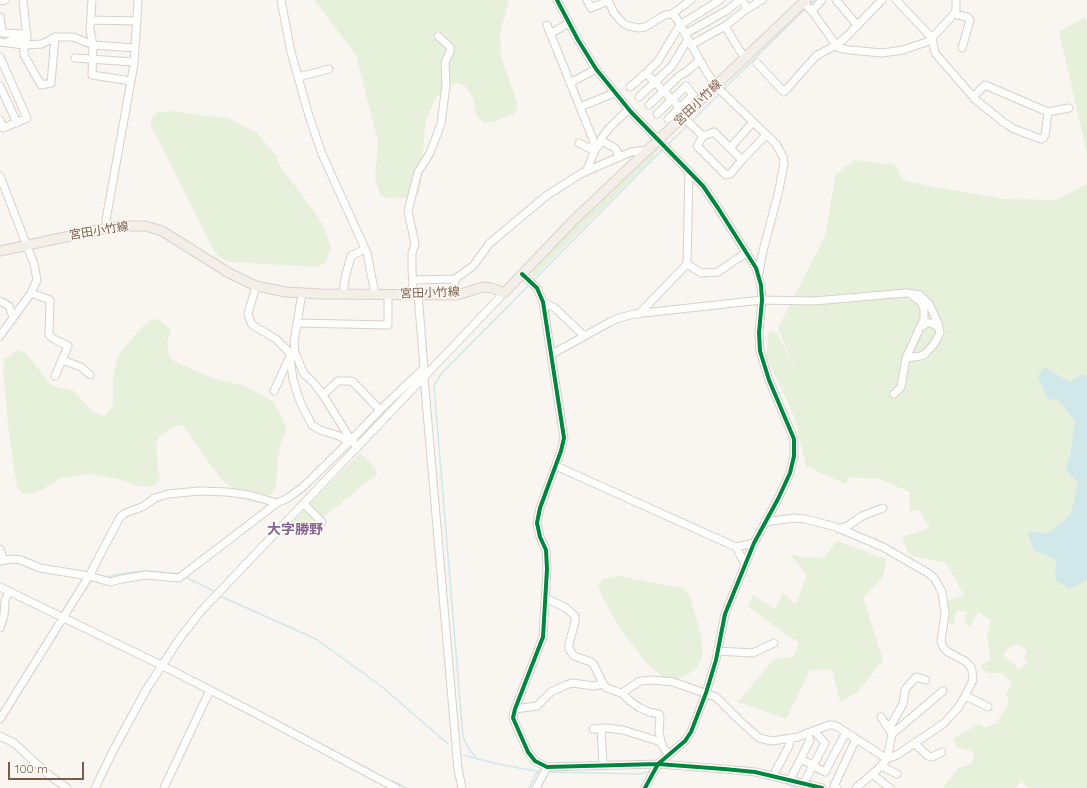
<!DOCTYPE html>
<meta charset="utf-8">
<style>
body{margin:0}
#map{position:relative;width:1087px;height:788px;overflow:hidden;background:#f9f5f0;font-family:Quicksand,sans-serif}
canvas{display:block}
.scale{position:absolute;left:8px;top:762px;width:76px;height:18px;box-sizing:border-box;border:2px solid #7a5c4d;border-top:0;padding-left:5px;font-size:12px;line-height:14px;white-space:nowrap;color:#7a5c4d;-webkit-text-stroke:3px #fffaf3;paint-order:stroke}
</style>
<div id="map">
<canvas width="1087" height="788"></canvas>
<div class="scale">100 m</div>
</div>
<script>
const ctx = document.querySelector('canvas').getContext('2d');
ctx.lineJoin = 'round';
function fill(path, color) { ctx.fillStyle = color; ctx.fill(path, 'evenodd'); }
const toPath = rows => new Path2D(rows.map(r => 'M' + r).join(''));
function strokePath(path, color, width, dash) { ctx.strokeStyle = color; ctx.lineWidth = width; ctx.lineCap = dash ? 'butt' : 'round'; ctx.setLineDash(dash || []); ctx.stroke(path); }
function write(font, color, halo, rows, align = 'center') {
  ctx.font = font + ' Quicksand,"Noto Sans JP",sans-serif'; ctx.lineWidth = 3; ctx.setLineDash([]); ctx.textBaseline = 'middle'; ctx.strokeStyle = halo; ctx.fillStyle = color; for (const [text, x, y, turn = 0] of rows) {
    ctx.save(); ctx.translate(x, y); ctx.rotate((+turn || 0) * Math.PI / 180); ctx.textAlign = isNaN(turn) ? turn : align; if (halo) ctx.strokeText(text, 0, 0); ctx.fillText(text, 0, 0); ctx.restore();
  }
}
const green = toPath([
 [314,0,509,0,500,33,501,56,517,103,517,110,512,115,493,122,484,123,476,115,474,99,466,87,458,83,443,90,435,99,425,124,421,182,419,193,412,198,385,198,380,194,375,179,378,142,356,55],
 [1083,18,1087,19,1087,154,1059,32],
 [172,111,230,119,257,133,275,154,280,166,319,218,327,235,331,248,325,263,317,267,231,262,220,258,213,249,151,126,151,118,158,112],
 [655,148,659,148,660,150,657,151,655,153,655,156,534,277,532,275,534,267,559,238],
 [855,160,895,165,904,181,1002,199,1055,200,1087,184,1087,788,1028,788,1021,781,1016,788,943,788,958,768,972,763,974,752,957,747,953,739,979,724,986,728,997,722,1009,703,1006,694,1012,682,1002,673,988,673,980,667,991,659,987,636,991,620,978,612,970,627,964,623,967,612,956,610,954,625,947,622,946,601,964,595,946,563,909,555,902,537,930,528,919,510,910,511,909,492,880,479,850,477,845,484,806,466,794,416,766,356,769,330,777,333,797,374,778,328,825,236,836,174],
 [1019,644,1027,651,1024,657,1028,662,1019,669,1003,655,1009,647],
 [157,319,166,324,171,332,167,341,169,355,175,362,212,378,245,386,274,402,287,428,281,442,278,457,276,487,270,496,262,503,250,502,220,478,184,427,179,425,167,431,159,437,156,445,158,468,160,480,151,487,139,486,123,480,92,474,61,478,43,489,28,494,23,494,17,487,9,435,3,367,5,359,17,350,26,353,49,383,57,387,73,390,93,412,104,416,113,405,113,376,118,356,140,329,150,320],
 [360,453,365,457,377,470,376,475,322,518,309,505],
 [305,509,317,520,314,527,290,525],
 [837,541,886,559,883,578,863,598,883,660,857,693,840,701,832,670,810,670,786,719,738,702,774,659,793,657,799,643,748,607,753,595,775,609,783,593,796,604,807,575,790,554,802,557,823,558],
 [618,576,683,588,690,596,701,635,703,651,701,661,694,670,684,677,675,680,664,678,647,663,621,630,603,598,598,586,603,579]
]);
const water = toPath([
 [1044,367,1070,382,1084,374,1087,375,1087,580,1069,589,1055,580,1056,560,1034,550,1027,532,1047,533,1071,515,1078,482,1065,469,1070,457,1075,421,1058,400,1047,399,1038,376]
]);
const stream = toPath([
 [809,6,814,0],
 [723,90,806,8],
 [692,121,720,93],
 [666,146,688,125],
 [533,281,663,149],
 [6,556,24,557,40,564],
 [93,574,108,577,125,573,148,571,180,574],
 [185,577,216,592],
 [220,596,316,639,381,686,448,744],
 [463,755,498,764,541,772],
 [477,759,469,749,463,737,434,386,441,374,530,284],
 [547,772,640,774,651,771],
 [393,781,406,788],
 [782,782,797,788],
 [529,788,537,772]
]);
const minor = toPath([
 [92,0,90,30,93,45,92,75,131,81],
 [281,0,291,52,309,116,322,154,367,253,375,294],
 [557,0,578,40,596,69,631,112,703,186,718,208,756,268,761,285,762,300,759,333,760,351,769,380,794,439,794,456,790,473,778,499,754,543,725,614,716,660,706,693,691,732,685,741,658,764,645,788],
 [587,0,591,8,608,1],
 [608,0,614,13,623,23,628,26,639,28,645,27,665,15,672,14,691,0],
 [836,0,857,25],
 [896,0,932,38,935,53,975,99,1003,122,1014,129,1041,139,1043,138,1045,135,1048,112,1069,108],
 [0,1,5,0],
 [804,3,812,11,836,45,839,48,850,50,882,53,903,50,929,41,954,14,956,10,956,0],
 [747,9,762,0],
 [812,11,822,0],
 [672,14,677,19,707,73,720,90,776,144,783,157,784,163,779,190,762,255,759,273],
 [953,14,967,17,970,20,962,48],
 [0,17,2,33,27,34],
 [91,20,137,21],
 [547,25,594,142,591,148],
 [725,26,747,9,742,0],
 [550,34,569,23],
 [685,34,726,11,740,0],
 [9,41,27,38,23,0],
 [0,42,24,45,42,44,55,37,73,37,93,45,135,48],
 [24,45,24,55,41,85,51,83,55,37],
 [691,45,725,26,740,51,745,57],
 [0,57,27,118,3,128,0,120],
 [75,58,134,62],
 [757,63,784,92,816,56,836,45,844,39,882,0],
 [298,77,329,69],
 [570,83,596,69],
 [0,86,17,123],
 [630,87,646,73],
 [639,97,672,66,688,39],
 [973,97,985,85,1048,112],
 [649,105,679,76,686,72,700,60],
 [580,107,614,93],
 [657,114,686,86,693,95,668,119],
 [686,114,646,73,658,61,680,25,720,0],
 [683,117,703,136,714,132,742,160,766,135],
 [703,136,697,146,726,175,730,174,742,160],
 [602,141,601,139,609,128,629,109],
 [579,143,593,150],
 [730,148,753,122],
 [586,172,595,150,602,141,615,148,620,157],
 [0,176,34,264,37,280,31,293,0,336],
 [107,228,106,220,134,64,138,0],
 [687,264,689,171],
 [522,274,537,288,543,302,564,438,561,451,540,508,537,523,540,537,546,550,547,569,543,637,515,709,513,718,528,752,535,761,547,767,658,764,724,769,755,772,822,788],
 [413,280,455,279],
 [256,286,248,314,251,323,254,326,276,339,289,352,293,379,297,393,302,406,312,425,320,430,339,436,349,442],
 [31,293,50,300,49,335,54,339,68,346,55,376],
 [302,293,294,342,295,353,304,374,313,382,323,395,351,440,380,410,424,368,418,294],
 [343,294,345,278,351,256,365,249],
 [411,294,413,283,412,271,412,253,415,244,408,211,418,172,430,153,441,124,446,85,445,62,450,52,450,47,438,36],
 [454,295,455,279,473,266,490,243,546,196,582,173,631,152,649,150],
 [0,301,9,306,13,317],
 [543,302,555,308,584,336],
 [639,314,687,264,701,273,718,272,747,252],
 [297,323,388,325,388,294],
 [921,327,927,323,932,323,939,328],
 [552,354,610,322,619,318,634,314,762,300,814,301,906,293,920,295,929,304,938,323,940,333,934,344,925,354,921,356,906,358],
 [62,360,81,367,90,375],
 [424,377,458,769,462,788],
 [274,391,290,356],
 [894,394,901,387,906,358,924,319,924,308,920,301,914,297],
 [323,395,338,381,352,381,380,410],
 [556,466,736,547,754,543],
 [304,504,322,522],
 [765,522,794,518,805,519,836,527,883,547,928,573,934,578,942,592,945,614,941,641,943,647,948,652,965,661,971,667,972,671,973,680,964,698,957,709,943,724,897,755,887,759,877,770,856,788],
 [839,529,849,525,862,516,883,508],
 [736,547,745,564],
 [0,549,4,560],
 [0,561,11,559,21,560,40,568,89,576,110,582,122,579,146,575,179,578,277,503,288,498,303,487,351,440,358,447],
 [0,587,161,665,253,712,396,788],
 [546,598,566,608,575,616,575,622,569,644,569,649,574,656,591,662,594,665,603,684,607,688,618,692,622,693,640,681,653,680,673,682,716,697,739,720,759,738,772,741,798,737,829,725,833,725,838,727,887,759],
 [0,628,4,616,5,600,9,592],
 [717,651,753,653,774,643],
 [622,693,630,701,640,708,649,712,659,714,660,718,659,732,661,742,663,747,669,755],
 [966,696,988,707],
 [515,709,537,706,551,692,566,685,572,683,594,686,603,684],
 [881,717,890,731],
 [0,719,89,576,120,517,125,513,142,507,155,498,168,494,200,491,227,492,249,495,277,503],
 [601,728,603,765],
 [593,729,607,728,623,730,661,742],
 [890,730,891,725,903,704,905,690,907,687,916,677,926,680],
 [0,736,14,743,50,776,67,788],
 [914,743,928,756,932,757,942,752],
 [801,759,825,772,846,732],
 [887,759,892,734,943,691],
 [881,766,897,774],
 [775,772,788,748,791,738],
 [872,774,890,788],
 [792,776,810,740,807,733],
 [806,779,825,743,814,731],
 [95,788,113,751,146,690,180,638,202,610,504,293],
 [164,788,210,690],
 [536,788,547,767],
 [837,788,834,786,856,739]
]);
const major = toPath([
 [0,251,107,228,122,226,146,226,162,231,229,273,256,286,286,292,321,294,457,295,483,287,492,288,504,293,575,219,806,0]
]);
const cycleway = toPath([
 [557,0,578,40,596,69,631,112,703,186,718,208,756,268,761,285,762,300,759,333,760,351,769,380,794,439,794,456,790,473,778,499,754,543,725,614,716,660,706,693,691,732,685,741,658,764,645,788],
 [522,274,537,288,543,302,564,438,561,451,540,508,537,523,540,537,546,550,547,569,543,637,515,709,513,718,528,752,535,761,547,767,658,764,724,769,755,772,822,788]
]);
const streetNames = [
 ["宮田小竹線",698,103,-44],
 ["宮田小竹線",99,231,-9],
 ["宮田小竹線",430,293,-2]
];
const quarterNames = [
 ["大字勝野",295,530]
];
fill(green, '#e7f0db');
fill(water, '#d0e8ea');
strokePath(stream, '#d0e8ea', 1.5);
strokePath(minor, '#d7d1cb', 9);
strokePath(major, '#dad1cc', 11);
strokePath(minor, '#fefefd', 7);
strokePath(major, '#f3eee8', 9);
strokePath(cycleway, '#00873e', 4);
write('12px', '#7a5c4d', '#fffaf3', streetNames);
write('bold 14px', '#846695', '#fffaf3', quarterNames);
</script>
